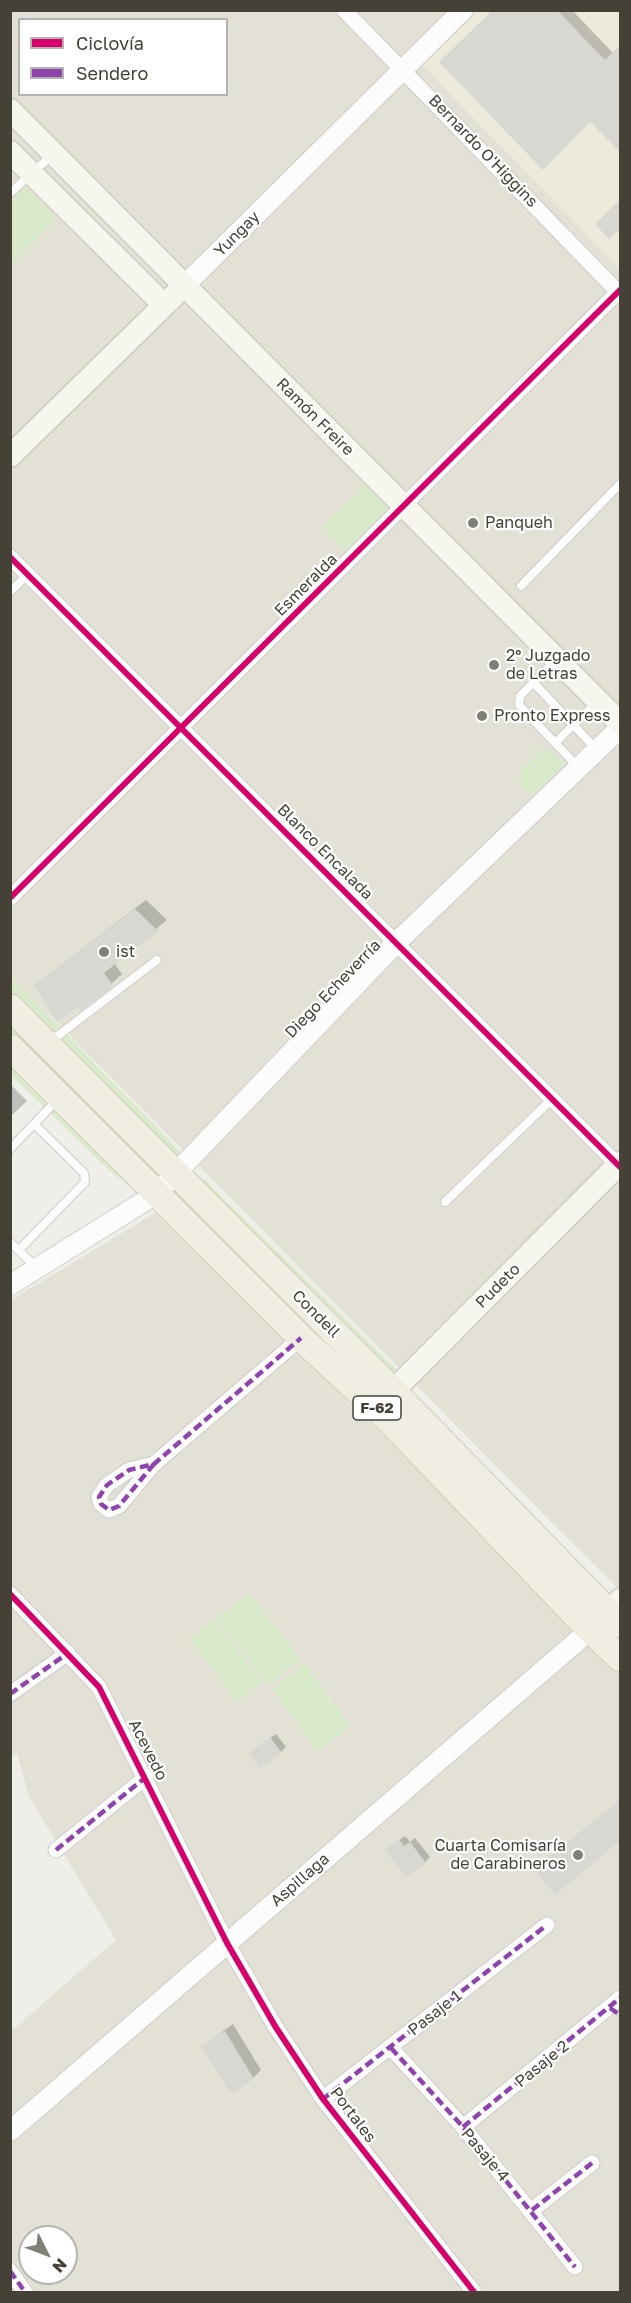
<!DOCTYPE html>
<meta charset="utf-8">
<style>
body{margin:0}
#map{position:relative;width:631px;height:2303px;overflow:hidden;background:#efeee9;font-family:"Golos Text",sans-serif}
canvas{display:block}
.frame{position:absolute;inset:0;border:12px solid #454136;pointer-events:none}
.legend{position:absolute;left:18px;top:18px;width:210px;height:78px;box-sizing:border-box;background:#fff;border:2px solid #b5b3af;margin:0;padding:8px 10px;list-style:none;font-size:18px;color:#454136}
.legend li{display:flex;align-items:center;gap:12px;height:30px}
.legend b{width:30px;border:2px solid #b5b3af}
.north{position:absolute;left:18px;top:2225px;width:60px;height:60px;box-sizing:border-box;background:#fff;border:2px solid #b5b3af;border-radius:50%;rotate:132deg;font-size:16px;font-weight:700;line-height:24px;text-align:center;color:#454136}
.north::after{content:'';display:block;margin:auto;width:21px;height:27px;background:#807e75;clip-path:polygon(50% 0,100% 100%,50% 72%,0 100%)}
</style>
<div id="map">
<canvas width="631" height="2303"></canvas>
<div class="frame"></div>
<ul class="legend">
<li><b style="height:8px;background:#d6006c"></b>Ciclovía</li>
<li><b style="height:8px;background:#8e44ad"></b>Sendero</li>
</ul>
<div class="north">N</div>
</div>
<script>
const ctx = document.querySelector('canvas').getContext('2d');
ctx.lineJoin = 'round';
function fill(path, color) { ctx.fillStyle = color; ctx.fill(path, 'evenodd'); }
const toPath = rows => new Path2D(rows.map(r => 'M' + r).join(''));
function strokePath(path, color, width, dash) { ctx.strokeStyle = color; ctx.lineWidth = width; ctx.lineCap = dash ? 'butt' : 'round'; ctx.setLineDash(dash || []); ctx.stroke(path); }
function write(font, color, halo, rows, align = 'center') {
  ctx.font = font + ' "Golos Text",sans-serif'; ctx.lineWidth = 4.5; ctx.setLineDash([]); ctx.textBaseline = 'middle'; ctx.strokeStyle = halo; ctx.fillStyle = color; for (const [text, x, y, turn = 0] of rows) {
    ctx.save(); ctx.translate(x, y); ctx.rotate((+turn || 0) * Math.PI / 180); ctx.textAlign = isNaN(turn) ? turn : align; if (halo) ctx.strokeText(text, 0, 0); ctx.fillText(text, 0, 0); ctx.restore();
  }
}
const residential = toPath([
 [10,11,620,11,620,1591,11,976],
 [20,20,226,20,226,94,20,94],
 [155,1213,620,1666,620,2292,11,2292,10,2032,116,1940,29,1797,17,1753,11,1757,11,1300],
 [30,2237,66,2237,66,2273,30,2273]
]);
const education = toPath([
 [478,11,620,11,620,269,422,65]
]);
const green = toPath([
 [25,186,57,219,11,264,11,200],
 [369,481,392,504,345,551,321,527],
 [542,750,554,752,565,763,532,796,519,783,521,770],
 [10,975,181,1153,177,1158,104,1081,78,1062,11,996],
 [10,1018,163,1171,163,1181,153,1182,11,1037],
 [10,1057,133,1181,127,1184,109,1170,11,1075],
 [204,1179,396,1369,388,1376,198,1185],
 [250,1594,301,1659,268,1685,216,1618],
 [215,1620,262,1682,237,1702,189,1639],
 [305,1664,351,1726,318,1752,271,1688]
]);
const shadow = toPath([
 [495,10,572,10,613,53,620,151],
 [146,900,167,920,114,963,122,974,106,989,78,1004,35,985],
 [11,1085,27,1101,10,1117,10,1085],
 [276,1734,286,1747,281,1752,256,1748],
 [405,1836,410,1842,415,1838,430,1857,425,1862,392,1845],
 [233,2024,261,2070,253,2078,203,2046]
]);
const building = toPath([
 [493,10,557,10,605,60,621,44,621,153,590,122,543,170,439,62],
 [621,199,621,228,609,239,595,224],
 [135,909,158,931,104,973,113,985,107,991,81,1010,78,1006,57,1022,34,985],
 [270,1737,282,1753,260,1769,249,1753],
 [621,1799,621,1840,555,1895,534,1869],
 [399,1839,404,1846,410,1842,426,1863,406,1878,385,1850],
 [225,2031,254,2079,231,2094,201,2046]
]);
const service = toPath([
 [10,193,52,155],
 [521,586,620,484],
 [10,592,28,574],
 [556,660,520,696,519,705,577,766],
 [533,682,596,749],
 [555,743,597,702],
 [51,1041,157,960],
 [10,1149,57,1100],
 [445,1202,552,1099],
 [10,1242,37,1268],
 [19,1250,85,1182,84,1173,35,1125]
]);
const minor = toPath([
 [344,10,620,294],
 [10,557,620,1167],
 [10,898,620,290],
 [154,1464,119,1506,109,1510,101,1504,99,1497,107,1485,129,1470,154,1464,301,1338],
 [10,1594,99,1687,227,1943,275,2026,323,2099,474,2292],
 [10,1694,68,1653],
 [56,1850,146,1777],
 [391,2048,463,2127,575,2267],
 [323,2099,547,1925],
 [463,2127,620,1998],
 [532,2210,592,2163],
 [10,2271,25,2292]
]);
const tertiary = toPath([
 [184,286,463,10],
 [10,1285,156,1194,396,943,620,728],
 [10,2131,590,1630]
]);
const secondary = toPath([
 [10,110,620,723],
 [10,152,164,305],
 [10,456,184,286],
 [387,1409,393,1391,620,1163],
 [595,1625,620,1600]
]);
const primary = toPath([
 [10,1007,393,1391,620,1624],
 [10,1047,301,1338,385,1416,590,1630,620,1658]
]);
const quiet = toPath([
 [154,1464,119,1506,109,1510,101,1504,99,1497,107,1485,129,1470,154,1464,301,1338],
 [10,1694,68,1653],
 [56,1850,146,1777],
 [610,2008,620,2015],
 [391,2048,463,2127,575,2267],
 [323,2099,547,1925],
 [463,2127,620,1998],
 [532,2210,592,2163],
 [10,2271,25,2292]
]);
const cycleway = toPath([
 [10,557,620,1167],
 [10,898,620,290],
 [10,1594,99,1687,227,1943,275,2026,323,2099,474,2292]
]);
const markers = [
 [473,523,6,"#807e75"],
 [494,665,6,"#807e75"],
 [482,716,6,"#807e75"],
 [104,952,6,"#807e75"],
 [578,1855,6,"#807e75"]
];
const shields = [
 [377,1408,48]
];
const shieldNames = [
 ["F-62",377,1408]
];
const streetNames = [
 ["Bernardo O'Higgins",483,151,46],
 ["Yungay",237,234,-45],
 ["Ramón Freire",315,417,45],
 ["Esmeralda",306,585,-45],
 ["Blanco Encalada",325,852,45],
 ["Diego Echeverría",333,989,-46],
 ["Pudeto",498,1286,-45],
 ["Condell",316,1314,45],
 ["Acevedo",148,1750,63],
 ["Aspillaga",300,1880,-41],
 ["Pasaje 1",435,2013,-38],
 ["Pasaje 2",542,2064,-39],
 ["Portales",353,2115,53],
 ["Pasaje 4",485,2155,50]
];
const poiNames = [
 ["Panqueh",485,523],
 ["2º Juzgado",506,656],
 ["de Letras",506,674],
 ["Pronto Express",494,716],
 ["ist",116,952],
 ["Cuarta Comisaría",566,1846,"right"],
 ["de Carabineros",566,1864,"right"]
];
fill(residential, '#e3e1d6');
fill(education, '#edeadb');
fill(green, '#d9eaca');
fill(shadow, '#0003');
fill(building, '#d9d7d2');
strokePath(service, '#cdccc7', 10);
strokePath(minor, '#cdccc7', 17);
strokePath(tertiary, '#cdccc7', 22);
strokePath(secondary, '#ceccc1', 25);
strokePath(primary, '#d1ccb7', 28);
strokePath(service, '#fdfcfc', 8);
strokePath(minor, '#fdfcfc', 15);
strokePath(tertiary, '#fdfcfc', 20);
strokePath(secondary, '#f6f5ee', 22);
strokePath(primary, '#f0eee3', 26);
strokePath(quiet, '#8e44ad', 4.5, [9, 4.5]);
strokePath(cycleway, '#d6006c', 6);
for (const [x, y, r, color] of markers) { const dot = new Path2D(); dot.arc(x, y, r, 0, 2 * Math.PI); ctx.fillStyle = color; ctx.fill(dot); strokePath(dot, '#fff', 2); }
for (const [x, y, w] of shields) { const box = new Path2D(); box.roundRect(x - w / 2, y - 12, w, 24, 4.5); ctx.fillStyle = '#fff'; ctx.fill(box); strokePath(box, '#454136', 1.5); }
write('bold 15px', '#454136', null, shieldNames);
write('16px', '#454136', '#fff', streetNames);
write('16px', '#454136', '#fff', poiNames, 'left');
</script>
